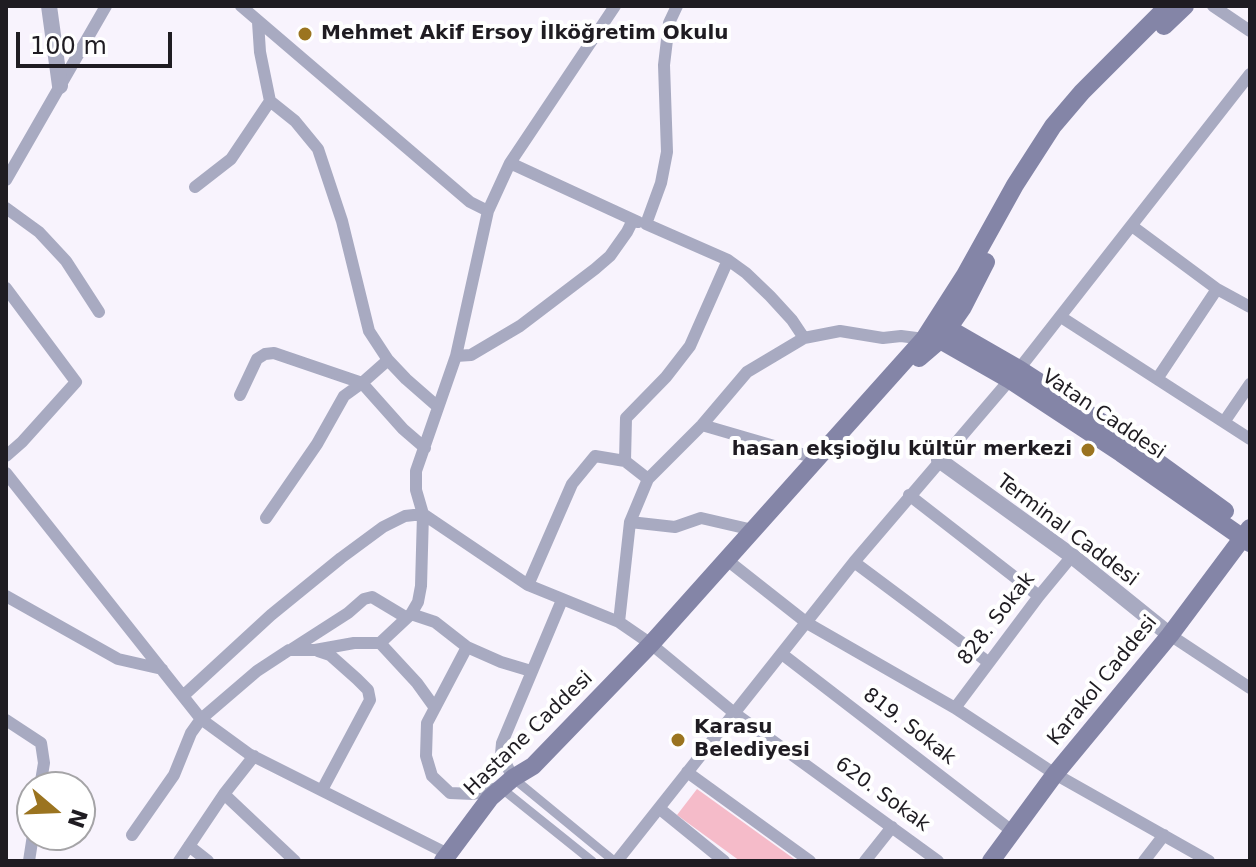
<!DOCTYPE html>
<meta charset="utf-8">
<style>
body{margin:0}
#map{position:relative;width:1256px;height:867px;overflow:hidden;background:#f8f3fd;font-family:"DejaVu Sans",sans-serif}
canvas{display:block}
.frame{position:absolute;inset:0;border:8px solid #1f1c22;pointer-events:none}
.north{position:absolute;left:16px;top:771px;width:80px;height:80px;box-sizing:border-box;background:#fff;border:2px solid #a5a4a7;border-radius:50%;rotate:109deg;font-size:22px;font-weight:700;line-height:32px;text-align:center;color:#1f1c22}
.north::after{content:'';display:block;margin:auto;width:28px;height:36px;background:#9b7420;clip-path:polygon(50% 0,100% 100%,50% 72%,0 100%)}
.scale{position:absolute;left:16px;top:32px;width:156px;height:36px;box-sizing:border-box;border:4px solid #1f1c22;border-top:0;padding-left:10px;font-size:24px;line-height:28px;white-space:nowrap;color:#1f1c22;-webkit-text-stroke:6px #fff;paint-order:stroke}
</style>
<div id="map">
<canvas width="1256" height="867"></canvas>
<div class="frame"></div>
<div class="north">N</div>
<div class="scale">100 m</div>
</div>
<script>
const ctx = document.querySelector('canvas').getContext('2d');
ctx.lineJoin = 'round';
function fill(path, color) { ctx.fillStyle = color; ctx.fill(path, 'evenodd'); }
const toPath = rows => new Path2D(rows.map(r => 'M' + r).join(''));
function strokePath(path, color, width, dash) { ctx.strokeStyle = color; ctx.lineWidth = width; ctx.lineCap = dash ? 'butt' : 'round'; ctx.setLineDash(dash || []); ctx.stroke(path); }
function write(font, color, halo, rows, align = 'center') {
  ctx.font = font + ' "DejaVu Sans",sans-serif'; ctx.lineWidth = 8; ctx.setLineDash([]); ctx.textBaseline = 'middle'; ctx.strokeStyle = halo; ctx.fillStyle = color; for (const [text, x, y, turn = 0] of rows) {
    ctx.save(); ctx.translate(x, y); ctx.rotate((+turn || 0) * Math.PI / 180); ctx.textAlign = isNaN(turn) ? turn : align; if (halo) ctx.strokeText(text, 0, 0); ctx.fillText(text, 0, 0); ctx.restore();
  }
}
const green = toPath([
 [697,789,797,861,740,861,677,815]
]);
const pedestrian = toPath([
 [513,778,614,861],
 [501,788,592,861]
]);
const minor = toPath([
 [241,6,470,202,488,211],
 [615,6,510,163,488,211,456,356,416,471,416,490,423,514,528,585,619,622,651,644,733,712,938,861],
 [677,6,669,23,664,65,667,152,661,183,646,224,728,260,690,346,666,377,626,418,625,461,648,479,702,425,747,372,804,338,840,331,883,338,901,336,924,339],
 [1213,6,1250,31],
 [270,101,295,121,318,149,342,221,369,331,388,360,362,383,403,429,425,448],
 [510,163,638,222],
 [6,180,106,6],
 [195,187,231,159,270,101,260,52,258,22],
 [6,208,39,232,66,261,99,312],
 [1132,226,1217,289,1250,307],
 [728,260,746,273,770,296,792,320,804,338],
 [6,288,76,382,22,442,6,456],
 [1061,317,1250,439],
 [456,356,471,355,520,326,595,269,610,256,627,232,633,220],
 [388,360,406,379,438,407],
 [1157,379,1217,289],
 [240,395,257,359,265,354,274,353,362,383],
 [1224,422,1250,384],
 [702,425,805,455,818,455],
 [6,473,201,719,249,754,448,854],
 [909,495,1039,596],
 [266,518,317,444,344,396,362,383],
 [630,522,675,527,701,518,753,530],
 [727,560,807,623,955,708,1055,774,1209,861],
 [854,562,988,662],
 [528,585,572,484,595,456,625,461],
 [6,596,118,659,162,669],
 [411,614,435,622,467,647,501,662,531,671],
 [619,622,630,522,648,479],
 [1170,635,1250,688],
 [380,643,417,683,435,708],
 [467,647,427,723,426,756,432,776,450,793,473,794,497,788],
 [292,649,348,613,364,599,372,597,407,618],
 [318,651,330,655,357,679,368,690,370,700,322,790],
 [782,654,1012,831],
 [955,708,1039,596,1072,556],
 [6,720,41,743,44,763,40,787],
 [687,772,810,861],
 [513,778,501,754,502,743,562,600],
 [224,794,295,861],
 [660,809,724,861],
 [132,835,174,775,191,733,201,719,257,671,289,650,315,650,354,643,380,643,411,614,418,602,421,586,423,514,405,516,383,527,341,558,271,615,183,696],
 [189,846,208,861],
 [29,861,33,835],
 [179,861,224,794,254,756],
 [617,861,854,562,1019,369,1250,74],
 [865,861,892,827],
 [1144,861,1164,835]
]);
const tertiary = toPath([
 [49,6,60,86],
 [939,460,1072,556,1170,635]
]);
const secondary = toPath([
 [1164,26,1185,6],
 [939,323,1019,369,1112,429,1225,511],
 [931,339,940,340,1010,380,1121,453,1250,543],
 [919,358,940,340,963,307,986,262],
 [443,861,490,798,513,778,533,766,651,644,924,339,965,275,1015,185,1053,126,1082,92,1168,6],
 [991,861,1055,774,1170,635,1250,528]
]);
const markers = [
 [305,34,8,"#9b7420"],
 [1088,450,8,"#9b7420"],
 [678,740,8,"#9b7420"]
];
const poiNames = [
 ["Mehmet Akif Ersoy İlköğretim Okulu",321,34],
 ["hasan ekşioğlu kültür merkezi",1072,450,"right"],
 ["Karasu",694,728],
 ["Belediyesi",694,751]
];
const streetNames = [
 ["Vatan Caddesi",1103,415,34],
 ["Terminal Caddesi",1067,531,37],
 ["828. Sokak",997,619,-52],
 ["Karakol Caddesi",1103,681,-51],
 ["819. Sokak",909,727,38],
 ["Hastane Caddesi",529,734,-44],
 ["620. Sokak",882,795,36]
];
fill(green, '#f5bbc9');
strokePath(pedestrian, '#a8aac1', 9);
strokePath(minor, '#a8aac1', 12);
strokePath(tertiary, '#a8aac1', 16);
strokePath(secondary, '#8485a7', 18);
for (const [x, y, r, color] of markers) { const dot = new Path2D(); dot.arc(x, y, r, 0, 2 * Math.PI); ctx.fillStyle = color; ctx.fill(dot); strokePath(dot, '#fff', 3); }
write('bold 20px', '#1f1c22', '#fff', poiNames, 'left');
write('20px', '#1f1c22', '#fff', streetNames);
</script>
